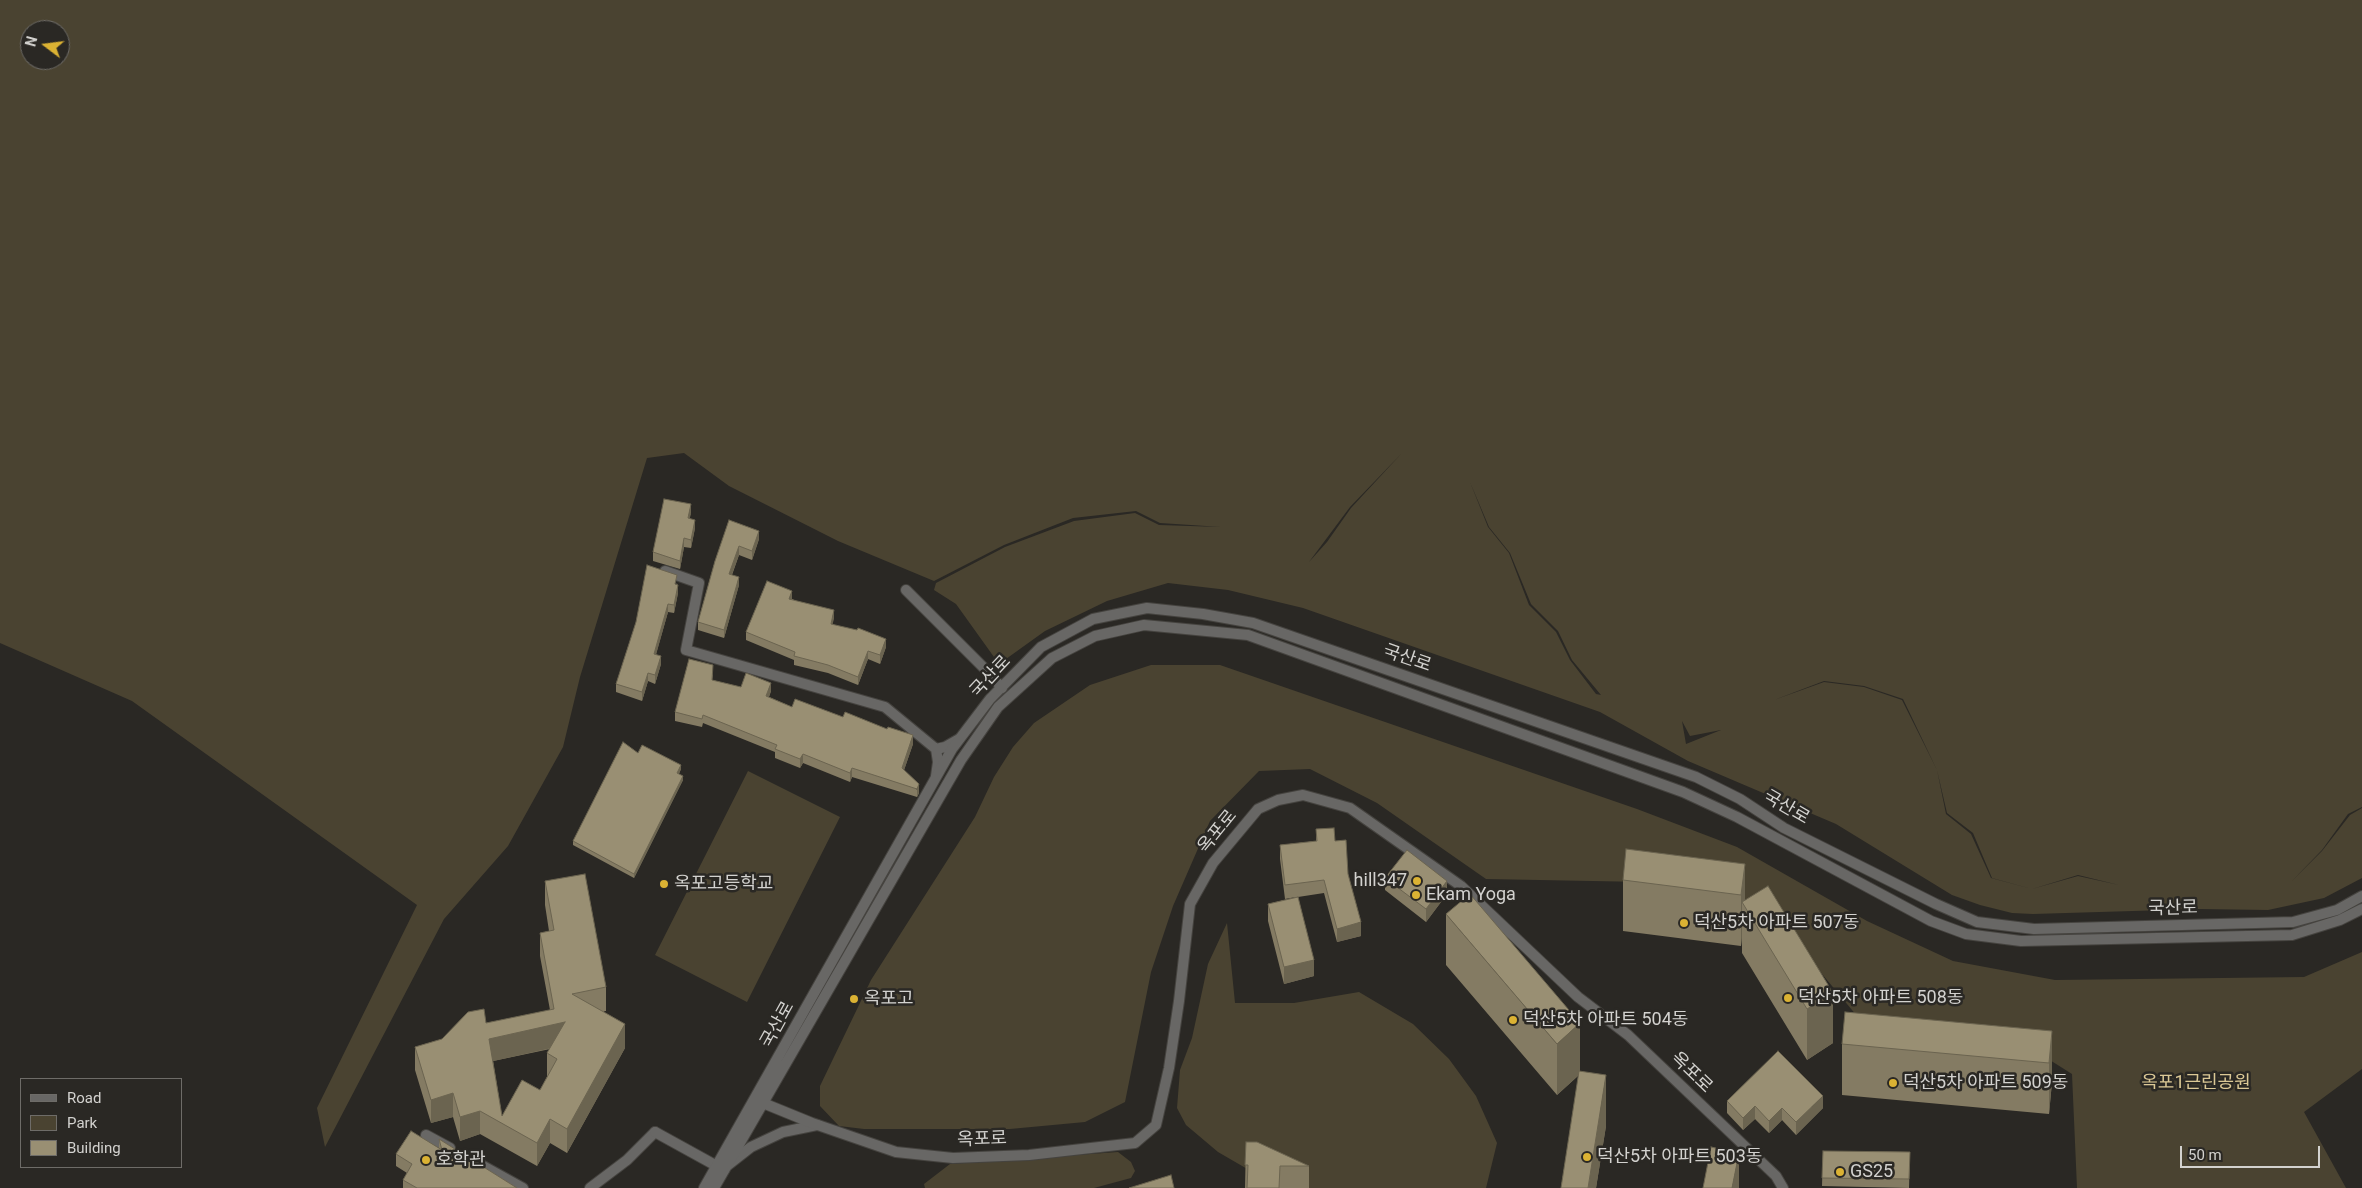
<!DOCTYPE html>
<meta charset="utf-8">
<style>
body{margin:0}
#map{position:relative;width:2362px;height:1188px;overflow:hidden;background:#2a2824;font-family:Roboto,sans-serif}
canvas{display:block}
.legend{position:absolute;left:20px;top:1078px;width:162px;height:90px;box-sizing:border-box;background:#2a2824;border:1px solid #6e6c68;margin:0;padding:6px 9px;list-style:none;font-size:15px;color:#d3d2cf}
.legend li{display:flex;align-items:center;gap:10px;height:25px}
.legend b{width:25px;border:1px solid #6e6c68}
.north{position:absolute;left:20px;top:20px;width:50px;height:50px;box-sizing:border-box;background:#2a2824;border:1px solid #6e6c68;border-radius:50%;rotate:285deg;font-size:14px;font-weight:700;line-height:20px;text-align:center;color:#d3d2cf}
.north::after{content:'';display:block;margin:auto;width:18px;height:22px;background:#dbb233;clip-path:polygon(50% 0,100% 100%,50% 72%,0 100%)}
.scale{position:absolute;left:2180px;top:1146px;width:140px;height:22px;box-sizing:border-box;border:2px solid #d3d2cf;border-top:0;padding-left:6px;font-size:15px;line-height:18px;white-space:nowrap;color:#d3d2cf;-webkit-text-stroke:4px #2a2824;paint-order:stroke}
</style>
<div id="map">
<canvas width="2362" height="1188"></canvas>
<ul class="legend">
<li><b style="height:6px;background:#686765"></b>Road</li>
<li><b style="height:14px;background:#4a4331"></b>Park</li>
<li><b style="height:14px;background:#998f73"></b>Building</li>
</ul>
<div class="north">N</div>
<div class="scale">50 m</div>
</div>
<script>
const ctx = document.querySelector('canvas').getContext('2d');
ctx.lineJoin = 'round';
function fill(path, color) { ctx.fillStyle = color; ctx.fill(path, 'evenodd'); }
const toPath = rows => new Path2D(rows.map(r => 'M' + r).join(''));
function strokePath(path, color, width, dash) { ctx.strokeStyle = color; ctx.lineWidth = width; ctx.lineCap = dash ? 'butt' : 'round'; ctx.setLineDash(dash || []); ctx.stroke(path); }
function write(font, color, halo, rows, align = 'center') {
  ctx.font = font + ' Roboto,"Noto Sans KR",sans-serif'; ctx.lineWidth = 5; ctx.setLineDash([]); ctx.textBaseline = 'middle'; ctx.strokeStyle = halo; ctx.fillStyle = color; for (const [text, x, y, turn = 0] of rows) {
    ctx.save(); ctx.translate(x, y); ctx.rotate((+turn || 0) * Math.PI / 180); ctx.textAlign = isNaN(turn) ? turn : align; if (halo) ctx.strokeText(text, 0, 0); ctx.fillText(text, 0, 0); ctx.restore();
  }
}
const green = toPath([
 [0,0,2362,0,2362,807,2348,814,2322,850,2291,882,2322,851,2350,815,2362,808,2362,878,2324,898,2268,910,2200,909,2033,914,2012,913,1980,905,1952,895,1836,824,1688,761,1600,712,1303,608,1228,590,1168,583,1107,601,1045,631,999,664,956,604,934,590,936,583,1005,547,1074,521,1135,513,1159,525,1221,527,1160,523,1136,511,1073,518,1004,545,934,581,838,541,729,486,684,453,647,458,580,677,563,747,508,846,444,919,325,1147,317,1108,417,905,132,701,0,643],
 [30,30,60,30,60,60,30,60],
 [1402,453,1351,508,1327,542,1309,562,1350,507],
 [1470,482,1489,527,1510,553,1531,604,1558,631,1572,660,1601,695,1596,694,1570,660,1556,632,1529,605,1509,553,1488,527],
 [1824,681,1864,686,1903,699,1937,770,1947,813,1973,833,1992,878,2032,889,2078,875,2119,885,2078,876,2032,889,1991,878,1971,834,1946,814,1937,770,1902,700,1864,687,1824,682,1774,700],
 [1682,721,1690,736,1721,730,1686,744],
 [1151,665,1220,665,1637,809,1737,847,1867,921,1953,961,2055,980,2304,977,2362,952,2362,1069,2304,1112,2346,1188,2077,1188,2072,1074,2045,1057,1867,1028,1812,962,1755,901,1645,882,1486,879,1377,803,1310,769,1259,771,1210,821,1173,906,1151,972,1125,1102,1085,1122,1010,1129,864,1129,839,1126,820,1106,820,1086,871,980,975,817,994,777,1013,747,1034,723,1090,685],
 [748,771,840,817,747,1002,655,955],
 [1227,923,1235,1003,1294,1003,1359,992,1413,1024,1449,1059,1476,1096,1497,1143,1486,1188,1280,1188,1218,1152,1186,1125,1177,1108,1180,1070,1192,1038,1208,964],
 [1118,1152,1131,1162,1135,1171,1131,1178,1094,1188,925,1188,924,1184,950,1164]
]);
const service = toPath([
 [906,590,986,670,1002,688],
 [426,1135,450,1148],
 [467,1157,523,1188],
 [728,1165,751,1147,783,1132,817,1125],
 [590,1188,627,1160,655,1132]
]);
const minor = toPath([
 [665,571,699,583,686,650,885,707,936,749,938,762,936,776],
 [936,749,945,747,959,739],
 [655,1132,724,1170]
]);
const tertiary = toPath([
 [758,1101,812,1123,896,1152,953,1158,1029,1155,1135,1143,1156,1125,1169,1068,1179,1001,1190,904,1213,863,1258,809,1278,800,1303,795,1350,808,1461,886,1578,997,1628,1035,1776,1176,1783,1188],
 [704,1188,952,749,990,699,1041,647,1093,619,1147,608,1203,614,1253,623,1696,777,1740,799,1784,828,1936,904,1977,922,2034,929,2293,922,2337,910,2362,896],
 [714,1188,961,760,998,707,1052,658,1095,636,1144,625,1248,635,1683,792,1737,817,1931,921,1966,934,2021,941,2292,935,2340,920,2362,909]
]);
const wall = toPath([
 [691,513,689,519,695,528,691,548,684,547,680,569,653,561,653,552],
 [759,531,759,539,752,560,739,555,732,575,739,585,724,638,698,630,698,622,715,561],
 [677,583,678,593,674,613,668,612,656,654,661,664,655,684,648,681,642,701,616,692,616,684],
 [792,599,834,618,832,624,886,647,880,664,868,659,858,685,828,673,794,665,794,660,746,640,746,632],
 [713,674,712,680,741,687,771,691,769,697,792,707,843,717,913,744,904,770,919,793,917,797,852,777,850,782,803,763,800,768,775,758,775,752,703,723,702,727,675,721,675,712],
 [638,753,681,769,679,774,683,780,634,878,573,845,573,841],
 [1316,829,1335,841,1348,874,1361,936,1337,942,1324,893,1298,897,1314,976,1284,984,1268,921,1268,904,1296,897,1285,899,1280,859,1280,845,1316,841],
 [1745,864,1745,900,1833,1043,1807,1060,1742,953,1742,935,1741,946,1623,931,1623,880],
 [1385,878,1447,894,1426,922,1385,890],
 [545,881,606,987,606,1011,604,1011,625,1048,567,1153,550,1143,537,1166,480,1134,460,1141,453,1117,431,1123,415,1070,415,1047,442,1039,486,1023,550,1010,540,956,540,933,549,931,545,905],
 [550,1049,547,1053,547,1077,540,1090,502,1116,493,1061],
 [1446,914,1580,1071,1606,1126,1596,1188,1561,1188,1579,1075,1557,1095,1446,965],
 [2052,1031,2052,1082,2049,1114,1842,1095,1842,1044],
 [1727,1101,1823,1108,1796,1135,1782,1120,1769,1133,1755,1119,1743,1130,1727,1113],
 [439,1139,517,1188,403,1188,403,1180,407,1173,396,1166,396,1154,439,1148],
 [1246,1142,1309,1166,1309,1188,1245,1188],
 [1823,1151,1910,1152,1909,1188,1822,1186]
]);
const shadedWall = toPath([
 [691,504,691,513,688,527,688,518],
 [695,520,695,528,691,548,691,540],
 [759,531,759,539,752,560,752,551],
 [684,538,684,547,680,569,680,561],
 [739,546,739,555,729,582,729,574],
 [739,577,739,585,724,638,724,630],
 [678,585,678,593,674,613,674,605],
 [792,591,792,600,789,599],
 [668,604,668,612,654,662,654,654],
 [834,610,834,618,831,632,831,624],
 [886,639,886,647,880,664,880,655],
 [868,651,868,659,858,685,858,677],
 [661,656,661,664,655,684,655,675],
 [648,673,648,681,642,701,642,692],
 [771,683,771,691,766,705,766,696],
 [913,735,913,744,902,776,902,768],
 [803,754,803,763,800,768,800,759],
 [681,765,681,769,677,777,677,773],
 [852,768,852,777,850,782,850,773],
 [683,776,683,780,634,878,634,874],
 [919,784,919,793,917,797,917,789],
 [1745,864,1745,906,1742,902,1742,935,1741,946,1741,895],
 [1447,881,1447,894,1426,922,1426,909],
 [1361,922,1361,936,1337,942,1337,929],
 [1314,960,1314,976,1284,984,1284,967],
 [1833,993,1833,1043,1807,1060,1807,1009],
 [565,1022,565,1045,489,1062,489,1039],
 [1580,1023,1580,1074,1557,1095,1557,1044],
 [625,1024,625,1048,567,1153,567,1129],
 [2052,1031,2052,1082,2049,1114,2049,1063],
 [1606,1075,1606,1126,1596,1188,1588,1188],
 [453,1093,453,1117,431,1123,431,1100],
 [1823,1096,1823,1108,1796,1135,1796,1122],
 [1755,1106,1755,1119,1743,1130,1743,1118],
 [1782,1108,1782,1120,1769,1133,1769,1121],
 [480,1111,480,1134,460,1141,460,1117],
 [550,1119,550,1143,537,1166,537,1143],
 [1739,1153,1739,1188,1732,1188]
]);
const building = toPath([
 [664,499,691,504,688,518,695,520,691,540,684,538,680,561,653,552,664,499],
 [729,520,759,531,752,551,739,546,729,574,739,577,724,630,698,622,715,561,729,520],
 [647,565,677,575,675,584,678,585,674,605,668,604,654,654,661,656,655,675,648,673,642,692,616,684,636,622,647,565],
 [767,581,792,591,789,599,834,610,831,624,857,630,858,628,886,639,880,655,868,651,858,677,828,665,794,656,795,652,746,632,767,581],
 [689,659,713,665,712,680,741,687,746,673,771,683,766,696,792,707,795,699,843,717,845,712,887,729,888,727,913,735,902,768,919,784,917,789,852,768,850,773,803,754,800,759,775,749,777,745,703,715,702,719,675,712,689,659],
 [623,742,638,753,642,745,681,765,677,773,683,776,634,874,573,841,623,742],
 [1334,828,1335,841,1346,840,1348,874,1361,922,1337,929,1324,880,1285,885,1280,845,1317,841,1316,829,1334,828],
 [1626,849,1745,864,1741,895,1623,880,1626,849],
 [1407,850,1447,881,1426,909,1385,878,1407,850],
 [585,874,606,987,572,994,625,1024,567,1129,550,1119,537,1143,480,1111,460,1117,453,1093,431,1100,415,1047,442,1039,468,1012,484,1009,486,1023,554,1009,540,933,554,930,545,881,585,874],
 [565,1022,547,1053,557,1059,540,1090,522,1080,502,1116,489,1039,565,1022],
 [1768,886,1833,993,1807,1009,1742,902,1768,886],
 [1470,894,1580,1023,1557,1044,1446,914,1470,894],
 [1298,897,1314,960,1284,967,1268,904,1298,897],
 [1845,1012,2052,1031,2049,1063,1842,1044,1845,1012],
 [1778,1051,1823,1096,1796,1122,1782,1108,1769,1121,1755,1106,1743,1118,1727,1101,1778,1051],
 [1579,1071,1606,1075,1588,1188,1561,1188,1579,1071],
 [411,1131,442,1150,439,1139,517,1188,417,1188,403,1180,412,1164,396,1154,411,1131],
 [1246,1142,1257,1142,1309,1166,1280,1166,1279,1188,1247,1188,1248,1165,1245,1165,1246,1142],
 [1711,1147,1739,1153,1732,1188,1703,1188,1711,1147],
 [1823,1151,1910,1152,1909,1179,1822,1178,1823,1151],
 [1171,1175,1174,1188,1129,1188,1171,1175]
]);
const markers = [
 [1417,881,5,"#dbb233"],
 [664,884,5,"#dbb233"],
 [1416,895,5,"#dbb233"],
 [1684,923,5,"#dbb233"],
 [1788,998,5,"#dbb233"],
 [854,999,5,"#dbb233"],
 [1513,1020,5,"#dbb233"],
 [1893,1083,5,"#dbb233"],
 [1587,1157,5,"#dbb233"],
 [426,1160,5,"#dbb233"],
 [1840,1172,5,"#dbb233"]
];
const streetNames = [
 ["국산로",1407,659,19],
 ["국산로",991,677,-47],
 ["국산로",1786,808,30],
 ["옥포로",1218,832,-51],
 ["국산로",2173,909,-1],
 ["국산로",778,1025,-61],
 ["옥포로",1691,1073,44],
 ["옥포로",982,1140,-2]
];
const poiNames = [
 ["hill347",1407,881,"right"],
 ["옥포고등학교",674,884],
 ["Ekam Yoga",1426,895],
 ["덕산5차 아파트 507동",1694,923],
 ["덕산5차 아파트 508동",1798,998],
 ["옥포고",864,999],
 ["덕산5차 아파트 504동",1523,1020],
 ["덕산5차 아파트 509동",1903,1083],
 ["덕산5차 아파트 503동",1597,1157],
 ["호학관",436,1160],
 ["GS25",1850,1172]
];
const parkNames = [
 ["옥포1근린공원",2196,1083]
];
fill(green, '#4a4331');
strokePath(service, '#45433f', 12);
strokePath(minor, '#45433f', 12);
strokePath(tertiary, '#45433f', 12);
strokePath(service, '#686765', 10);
strokePath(minor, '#686765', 10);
strokePath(tertiary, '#686765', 10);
fill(wall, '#847b63');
fill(shadedWall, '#6b6450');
fill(building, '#998f73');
strokePath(building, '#6b6450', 1);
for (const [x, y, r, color] of markers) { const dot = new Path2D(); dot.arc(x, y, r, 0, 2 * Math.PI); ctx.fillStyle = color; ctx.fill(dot); strokePath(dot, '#2a2824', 2); }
write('18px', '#d3d2cf', '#2a2824', streetNames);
write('18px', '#d3d2cf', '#2a2824', poiNames, 'left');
write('18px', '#dbc895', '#2a2824', parkNames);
</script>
